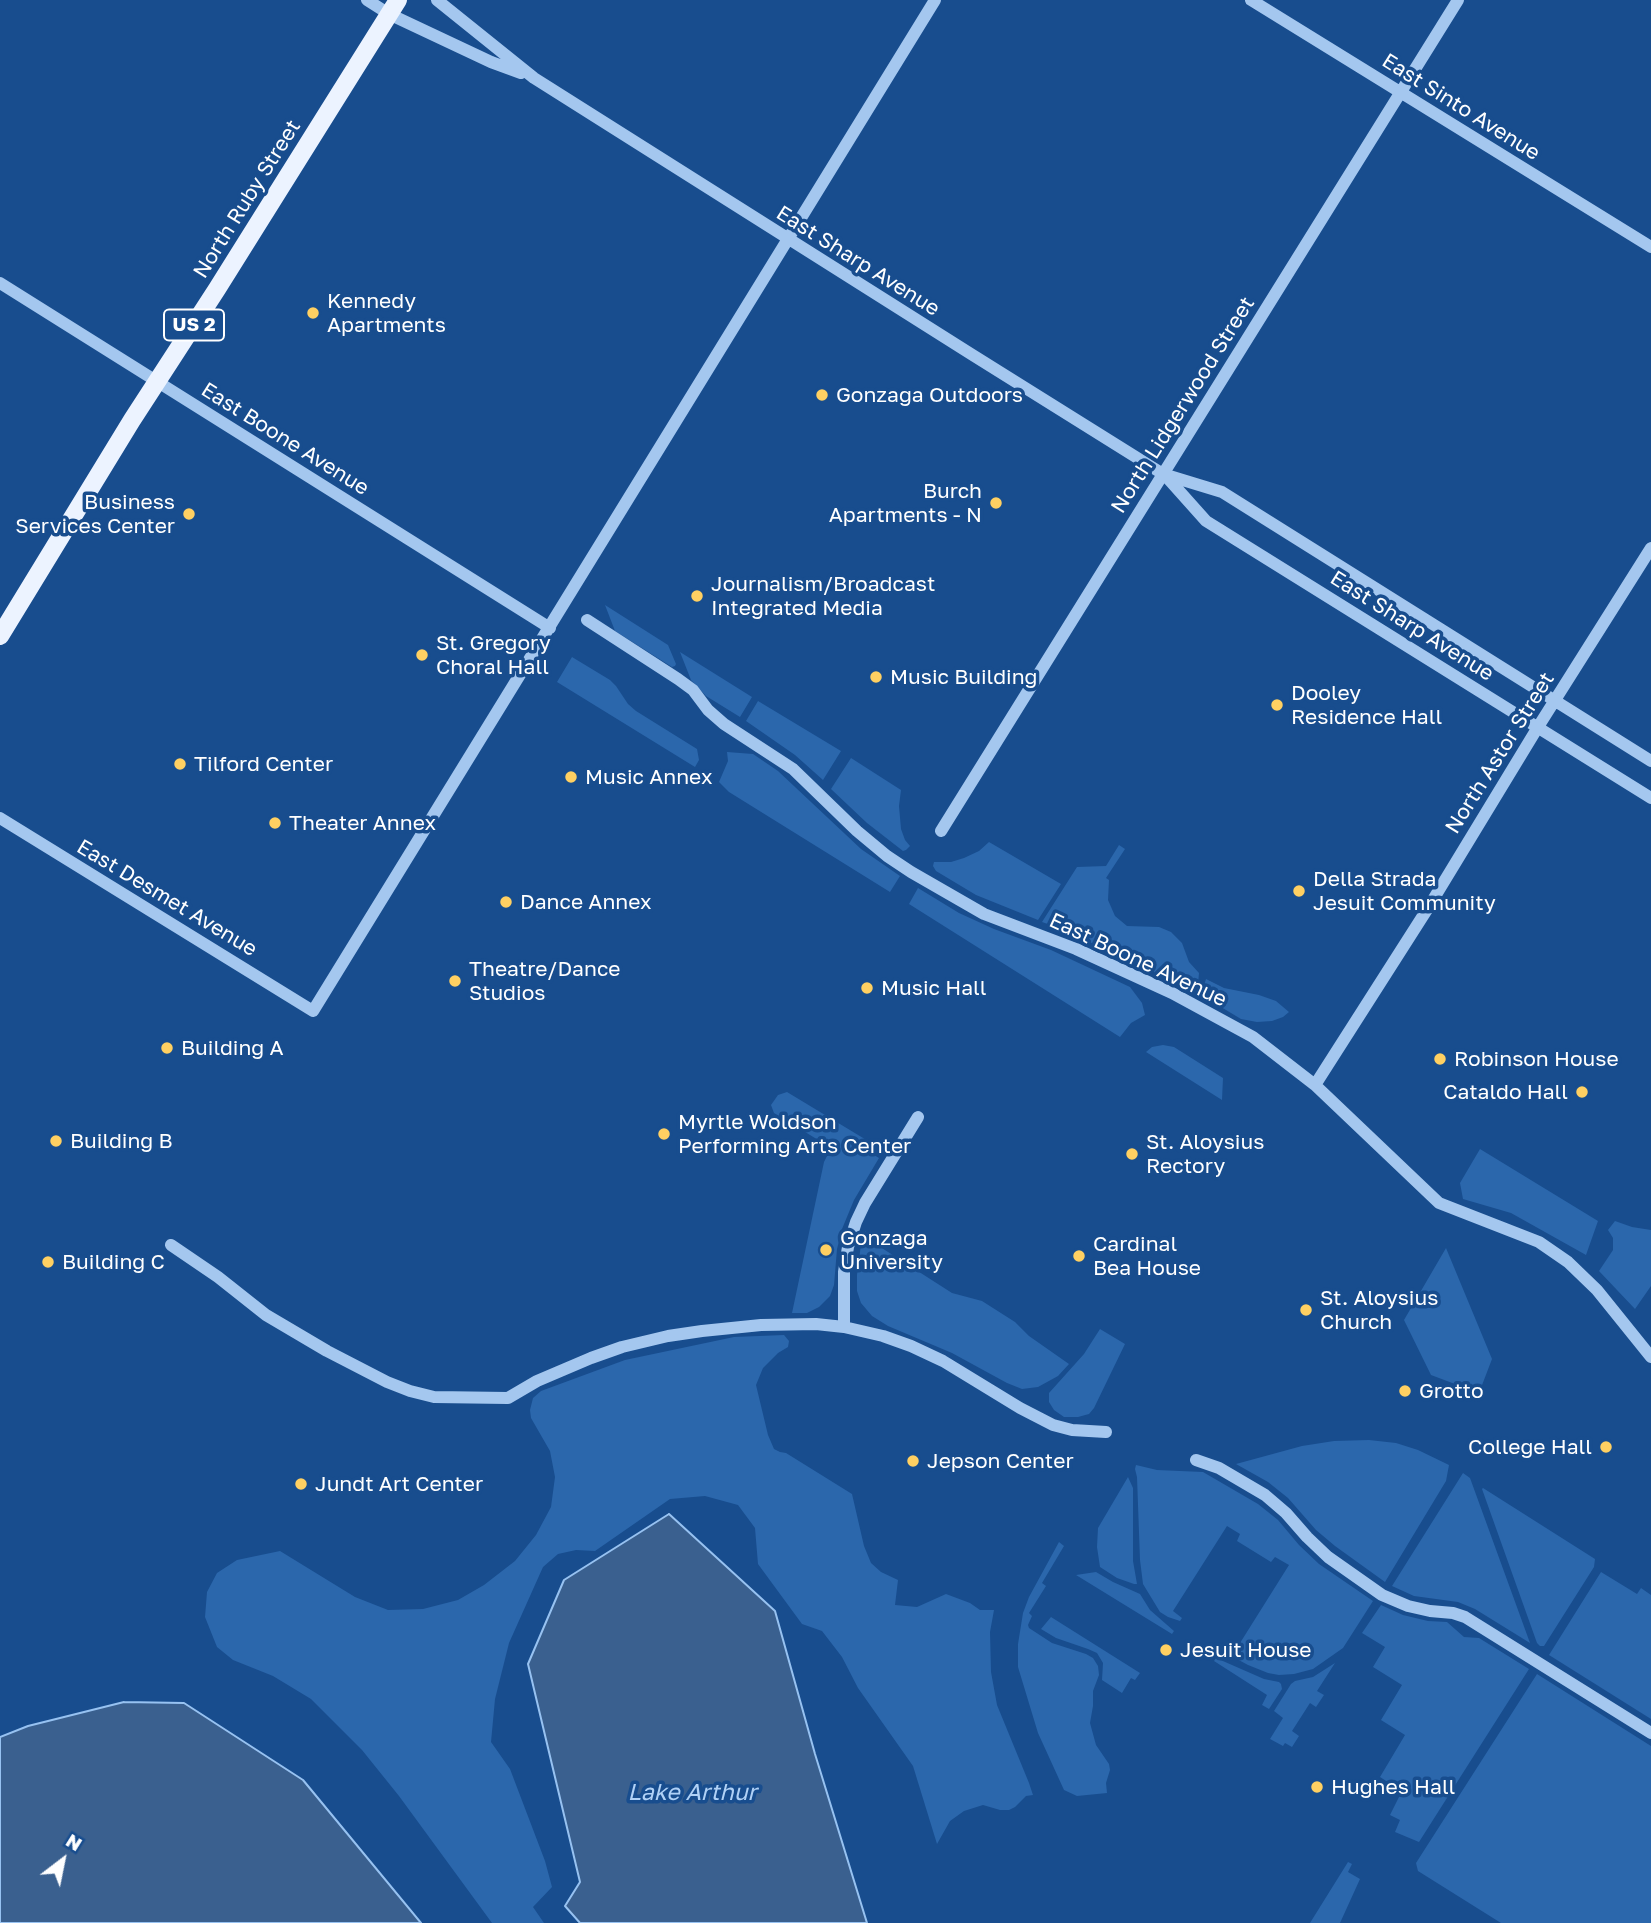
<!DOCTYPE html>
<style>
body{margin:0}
#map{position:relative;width:1651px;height:1923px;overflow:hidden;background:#184d8e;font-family:"Golos Text",sans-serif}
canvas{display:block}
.north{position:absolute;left:28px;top:1825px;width:70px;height:70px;-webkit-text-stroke:5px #184d8e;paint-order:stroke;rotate:32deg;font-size:19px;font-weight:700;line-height:28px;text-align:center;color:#fff}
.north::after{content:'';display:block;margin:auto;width:24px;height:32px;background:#fff;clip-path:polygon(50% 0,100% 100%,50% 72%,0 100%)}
</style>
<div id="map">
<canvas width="1651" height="1923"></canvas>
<div class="north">N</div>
</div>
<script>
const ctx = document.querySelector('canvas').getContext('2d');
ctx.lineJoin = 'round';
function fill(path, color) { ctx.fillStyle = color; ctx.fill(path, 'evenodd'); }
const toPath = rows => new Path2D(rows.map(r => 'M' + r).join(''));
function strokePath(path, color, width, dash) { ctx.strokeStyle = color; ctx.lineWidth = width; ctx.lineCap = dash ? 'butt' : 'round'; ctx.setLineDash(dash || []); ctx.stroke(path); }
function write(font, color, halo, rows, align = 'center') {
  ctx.font = font + ' "Golos Text",sans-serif'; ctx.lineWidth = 7; ctx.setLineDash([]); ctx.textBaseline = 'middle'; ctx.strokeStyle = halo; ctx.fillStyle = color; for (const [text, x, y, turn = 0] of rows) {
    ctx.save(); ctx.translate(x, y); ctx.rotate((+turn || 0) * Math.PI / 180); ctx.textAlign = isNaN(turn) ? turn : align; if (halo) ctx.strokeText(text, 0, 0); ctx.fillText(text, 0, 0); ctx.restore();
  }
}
const green = toPath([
 [605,605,668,645,676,664,675,666,672,667,615,631],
 [680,652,752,697,740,717,706,696,691,680],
 [572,657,610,680,616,686,628,704,636,711,697,749,699,760,695,767,557,682],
 [758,701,841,751,823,780,795,755,746,721],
 [727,752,753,754,778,771,861,849,900,876,890,892,729,792,719,782,728,761],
 [851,758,901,790,899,806,901,829,905,840,910,846,906,850,903,851,867,823,831,789],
 [989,842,1061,884,1038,920,976,895,936,871,933,866,934,862,951,862,964,858,979,851],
 [1119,845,1125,849,1106,878,1109,880,1108,900,1115,916,1127,926,1159,927,1171,932,1182,943,1189,962,1199,973,1198,984,1194,991,1062,929,1042,922,1077,867,1106,866],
 [918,888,959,913,994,929,1051,950,1130,987,1142,1003,1145,1015,1131,1023,1120,1037,909,904],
 [1206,979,1224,988,1259,995,1276,1001,1289,1012,1283,1017,1272,1021,1257,1022,1241,1019,1201,995],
 [1163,1045,1174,1047,1223,1078,1222,1100,1146,1052,1152,1047],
 [787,1092,873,1144,874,1155,879,1158,854,1200,842,1229,837,1249,834,1285,830,1296,819,1307,807,1313,792,1313,824,1162,830,1150,828,1146,774,1113,771,1105,778,1095],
 [1480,1149,1598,1221,1586,1255,1511,1213,1463,1199,1460,1183],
 [1615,1221,1632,1227,1651,1230,1651,1286,1635,1309,1599,1271,1613,1250,1613,1238,1608,1230],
 [865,1231,874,1243,952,1293,982,1301,1015,1322,1029,1336,1069,1364,1058,1376,1038,1387,1022,1389,1007,1383,952,1353,888,1326,872,1316,861,1303,857,1291,857,1275,861,1244],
 [1446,1248,1492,1359,1479,1393,1431,1375,1404,1320],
 [1100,1329,1125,1344,1094,1408,1089,1414,1078,1417,1064,1417,1054,1410,1049,1402,1049,1393,1084,1354],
 [784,1335,789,1341,788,1347,778,1353,763,1368,756,1385,768,1435,774,1449,780,1452,786,1453,852,1494,864,1546,871,1563,881,1572,898,1580,895,1605,917,1607,946,1594,970,1603,980,1610,994,1610,990,1632,991,1672,997,1705,1029,1783,1033,1795,1026,1796,1015,1807,1009,1810,1000,1810,983,1805,964,1811,950,1821,937,1844,913,1766,858,1688,842,1657,822,1631,802,1624,758,1564,755,1528,738,1505,705,1496,670,1499,595,1551,576,1550,558,1554,543,1567,509,1643,495,1699,491,1742,510,1769,545,1861,552,1887,533,1907,544,1923,492,1923,399,1796,362,1750,311,1699,273,1676,233,1660,217,1647,205,1617,207,1592,217,1573,237,1560,280,1551,355,1597,388,1610,423,1609,458,1600,484,1585,515,1561,536,1535,551,1507,555,1477,550,1451,531,1418,530,1410,533,1398,541,1391,625,1360,734,1337],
 [1369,1440,1396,1443,1418,1450,1449,1465,1446,1481,1385,1582,1335,1546,1316,1530,1288,1498,1268,1482,1236,1464,1302,1446,1334,1441],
 [1136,1465,1157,1470,1203,1472,1258,1504,1278,1520,1299,1545,1319,1564,1373,1601,1343,1648,1313,1669,1294,1674,1279,1675,1268,1673,1248,1665,1235,1658,1224,1648,1225,1645,1235,1651,1289,1565,1275,1557,1271,1562,1237,1541,1240,1534,1227,1526,1173,1611,1182,1618,1180,1621,1168,1617,1160,1612,1143,1584,1140,1560,1137,1477,1135,1469],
 [1463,1473,1470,1478,1530,1643,1475,1609,1458,1602,1414,1596,1392,1586],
 [1128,1477,1133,1488,1133,1561,1137,1584,1134,1584,1117,1578,1100,1567,1097,1547,1098,1528],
 [1483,1488,1595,1559,1594,1567,1544,1646,1540,1646,1537,1643,1482,1489],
 [1059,1542,1064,1546,1042,1583,1046,1586,1029,1613,1032,1616,1028,1625,1029,1628,1052,1643,1086,1654,1093,1658,1098,1666,1099,1675,1093,1691,1093,1706,1090,1723,1096,1745,1109,1764,1110,1770,1106,1783,1107,1793,1077,1796,1064,1790,1038,1733,1018,1667,1018,1644,1023,1613,1029,1597],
 [1096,1572,1113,1582,1140,1594,1150,1610,1174,1631,1172,1634,1076,1575],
 [1601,1572,1637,1594,1641,1588,1651,1595,1651,1719,1549,1655],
 [1381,1605,1403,1615,1428,1621,1447,1622,1464,1637,1479,1638,1529,1669,1419,1842,1395,1832,1400,1820,1390,1815,1402,1791,1380,1777,1405,1735,1381,1720,1402,1685,1373,1667,1385,1647,1362,1633],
 [1051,1617,1140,1673,1135,1680,1131,1678,1122,1693,1102,1680,1103,1663,1097,1653,1088,1649,1056,1638,1041,1629],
 [1216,1658,1264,1679,1279,1682,1281,1684,1282,1689,1269,1709,1262,1705,1267,1695,1214,1661],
 [1335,1663,1317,1691,1324,1695,1316,1707,1310,1703,1292,1731,1299,1736,1292,1747,1285,1743,1283,1746,1270,1739,1283,1718,1274,1711,1291,1684,1295,1681,1313,1677],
 [1537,1674,1651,1746,1651,1923,1501,1923,1418,1871,1416,1863],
 [1348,1862,1352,1864,1348,1872,1360,1879,1340,1923,1310,1923]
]);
const water = toPath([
 [669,1514,775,1611,815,1754,867,1923,580,1923,565,1906,580,1882,528,1664,564,1580,669,1514],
 [124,1702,184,1703,303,1780,421,1923,0,1923,0,1737,28,1726,124,1702]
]);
const minor = toPath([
 [367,0,389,14,491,62,521,73],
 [437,0,534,78,971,354,1163,474,1222,492,1651,761],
 [1251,0,1651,247],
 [0,283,550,628],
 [1164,474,1206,521,1651,798],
 [587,620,678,679,693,690,708,710,724,724,793,769,857,831,887,856,911,872,984,914,1076,949,1172,993,1253,1037,1315,1085,1439,1203,1539,1242,1568,1262,1597,1290,1651,1357],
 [0,818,313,1011,935,0],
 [941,831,1458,0],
 [1315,1085,1428,908,1538,727,1651,548],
 [171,1245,218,1277,266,1315,327,1351,387,1382,410,1391,434,1397,508,1398,537,1381,591,1358,622,1347,668,1336,702,1331,761,1325,816,1324,844,1327,883,1336,911,1346,943,1361,1020,1408,1053,1425,1072,1430,1106,1432],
 [844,1327,844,1272,848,1247,856,1222,865,1203,918,1117],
 [1196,1460,1219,1468,1265,1495,1286,1513,1307,1537,1328,1557,1382,1595,1408,1606,1430,1611,1453,1613,1465,1617,1651,1733]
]);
const major = toPath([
 [0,636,132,420,217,289,398,0]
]);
const markers = [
 [313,313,7,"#ffd062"],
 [822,395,7,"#ffd062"],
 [996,503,7,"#ffd062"],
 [189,514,7,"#ffd062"],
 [697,596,7,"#ffd062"],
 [422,655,7,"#ffd062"],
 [876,677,7,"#ffd062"],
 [1277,705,7,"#ffd062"],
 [180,764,7,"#ffd062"],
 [571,777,7,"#ffd062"],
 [275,823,7,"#ffd062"],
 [1299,891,7,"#ffd062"],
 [506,902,7,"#ffd062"],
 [455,981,7,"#ffd062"],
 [867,988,7,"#ffd062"],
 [167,1048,7,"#ffd062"],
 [1440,1059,7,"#ffd062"],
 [1582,1092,7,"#ffd062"],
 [664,1134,7,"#ffd062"],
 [56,1141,7,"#ffd062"],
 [1132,1154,7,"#ffd062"],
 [826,1250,7,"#ffd062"],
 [1079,1256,7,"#ffd062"],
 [48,1262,7,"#ffd062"],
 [1306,1310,7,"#ffd062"],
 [1405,1391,7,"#ffd062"],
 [1606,1447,7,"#ffd062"],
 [913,1461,7,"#ffd062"],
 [301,1484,7,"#ffd062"],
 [1166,1650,7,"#ffd062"],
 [1317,1787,7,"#ffd062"]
];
const shields = [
 [194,325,60]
];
const shieldNames = [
 ["US 2",194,325]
];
const streetNames = [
 ["East Sinto Avenue",1461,107,32],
 ["North Ruby Street",247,199,-58],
 ["East Sharp Avenue",858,261,32],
 ["North Lidgerwood Street",1183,405,-58],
 ["East Boone Avenue",285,439,32],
 ["East Sharp Avenue",1412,626,32],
 ["North Astor Street",1500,753,-58],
 ["East Desmet Avenue",167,898,31],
 ["East Boone Avenue",1138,960,25]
];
const poiNames = [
 ["Kennedy",327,301],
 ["Apartments",327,325],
 ["Gonzaga Outdoors",836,395],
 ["Burch",982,491,"right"],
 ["Apartments - N",982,515,"right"],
 ["Business",175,502,"right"],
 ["Services Center",175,526,"right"],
 ["Journalism/Broadcast",711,584],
 ["Integrated Media",711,608],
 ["St. Gregory",436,643],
 ["Choral Hall",436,667],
 ["Music Building",890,677],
 ["Dooley",1291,693],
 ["Residence Hall",1291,717],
 ["Tilford Center",194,764],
 ["Music Annex",585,777],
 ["Theater Annex",289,823],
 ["Della Strada",1313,879],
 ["Jesuit Community",1313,903],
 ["Dance Annex",520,902],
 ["Theatre/Dance",469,969],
 ["Studios",469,993],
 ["Music Hall",881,988],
 ["Building A",181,1048],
 ["Robinson House",1454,1059],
 ["Cataldo Hall",1568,1092,"right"],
 ["Myrtle Woldson",678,1122],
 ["Performing Arts Center",678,1146],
 ["Building B",70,1141],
 ["St. Aloysius",1146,1142],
 ["Rectory",1146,1166],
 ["Gonzaga",840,1238],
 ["University",840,1262],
 ["Cardinal",1093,1244],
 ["Bea House",1093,1268],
 ["Building C",62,1262],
 ["St. Aloysius",1320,1298],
 ["Church",1320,1322],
 ["Grotto",1419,1391],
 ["College Hall",1592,1447,"right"],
 ["Jepson Center",927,1461],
 ["Jundt Art Center",315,1484],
 ["Jesuit House",1180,1650],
 ["Hughes Hall",1331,1787]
];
const waterNames = [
 ["Lake Arthur",692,1793]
];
fill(green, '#2b67ac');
fill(water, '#3a608f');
strokePath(water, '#97c2f1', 2);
strokePath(minor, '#a4c7ef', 12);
strokePath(major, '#ecf3ff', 18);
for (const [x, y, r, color] of markers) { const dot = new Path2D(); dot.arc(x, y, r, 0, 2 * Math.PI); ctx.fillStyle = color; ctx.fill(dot); strokePath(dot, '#184d8e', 2.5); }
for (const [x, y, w] of shields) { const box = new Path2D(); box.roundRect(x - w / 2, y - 15.5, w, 31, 5); ctx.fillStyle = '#184d8e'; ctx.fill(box); strokePath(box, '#fff', 2); }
write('bold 19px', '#fff', null, shieldNames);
write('21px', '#fff', '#184d8e', streetNames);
write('21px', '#fff', '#184d8e', poiNames, 'left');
write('italic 23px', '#b0d1f6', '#184d8e', waterNames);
</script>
